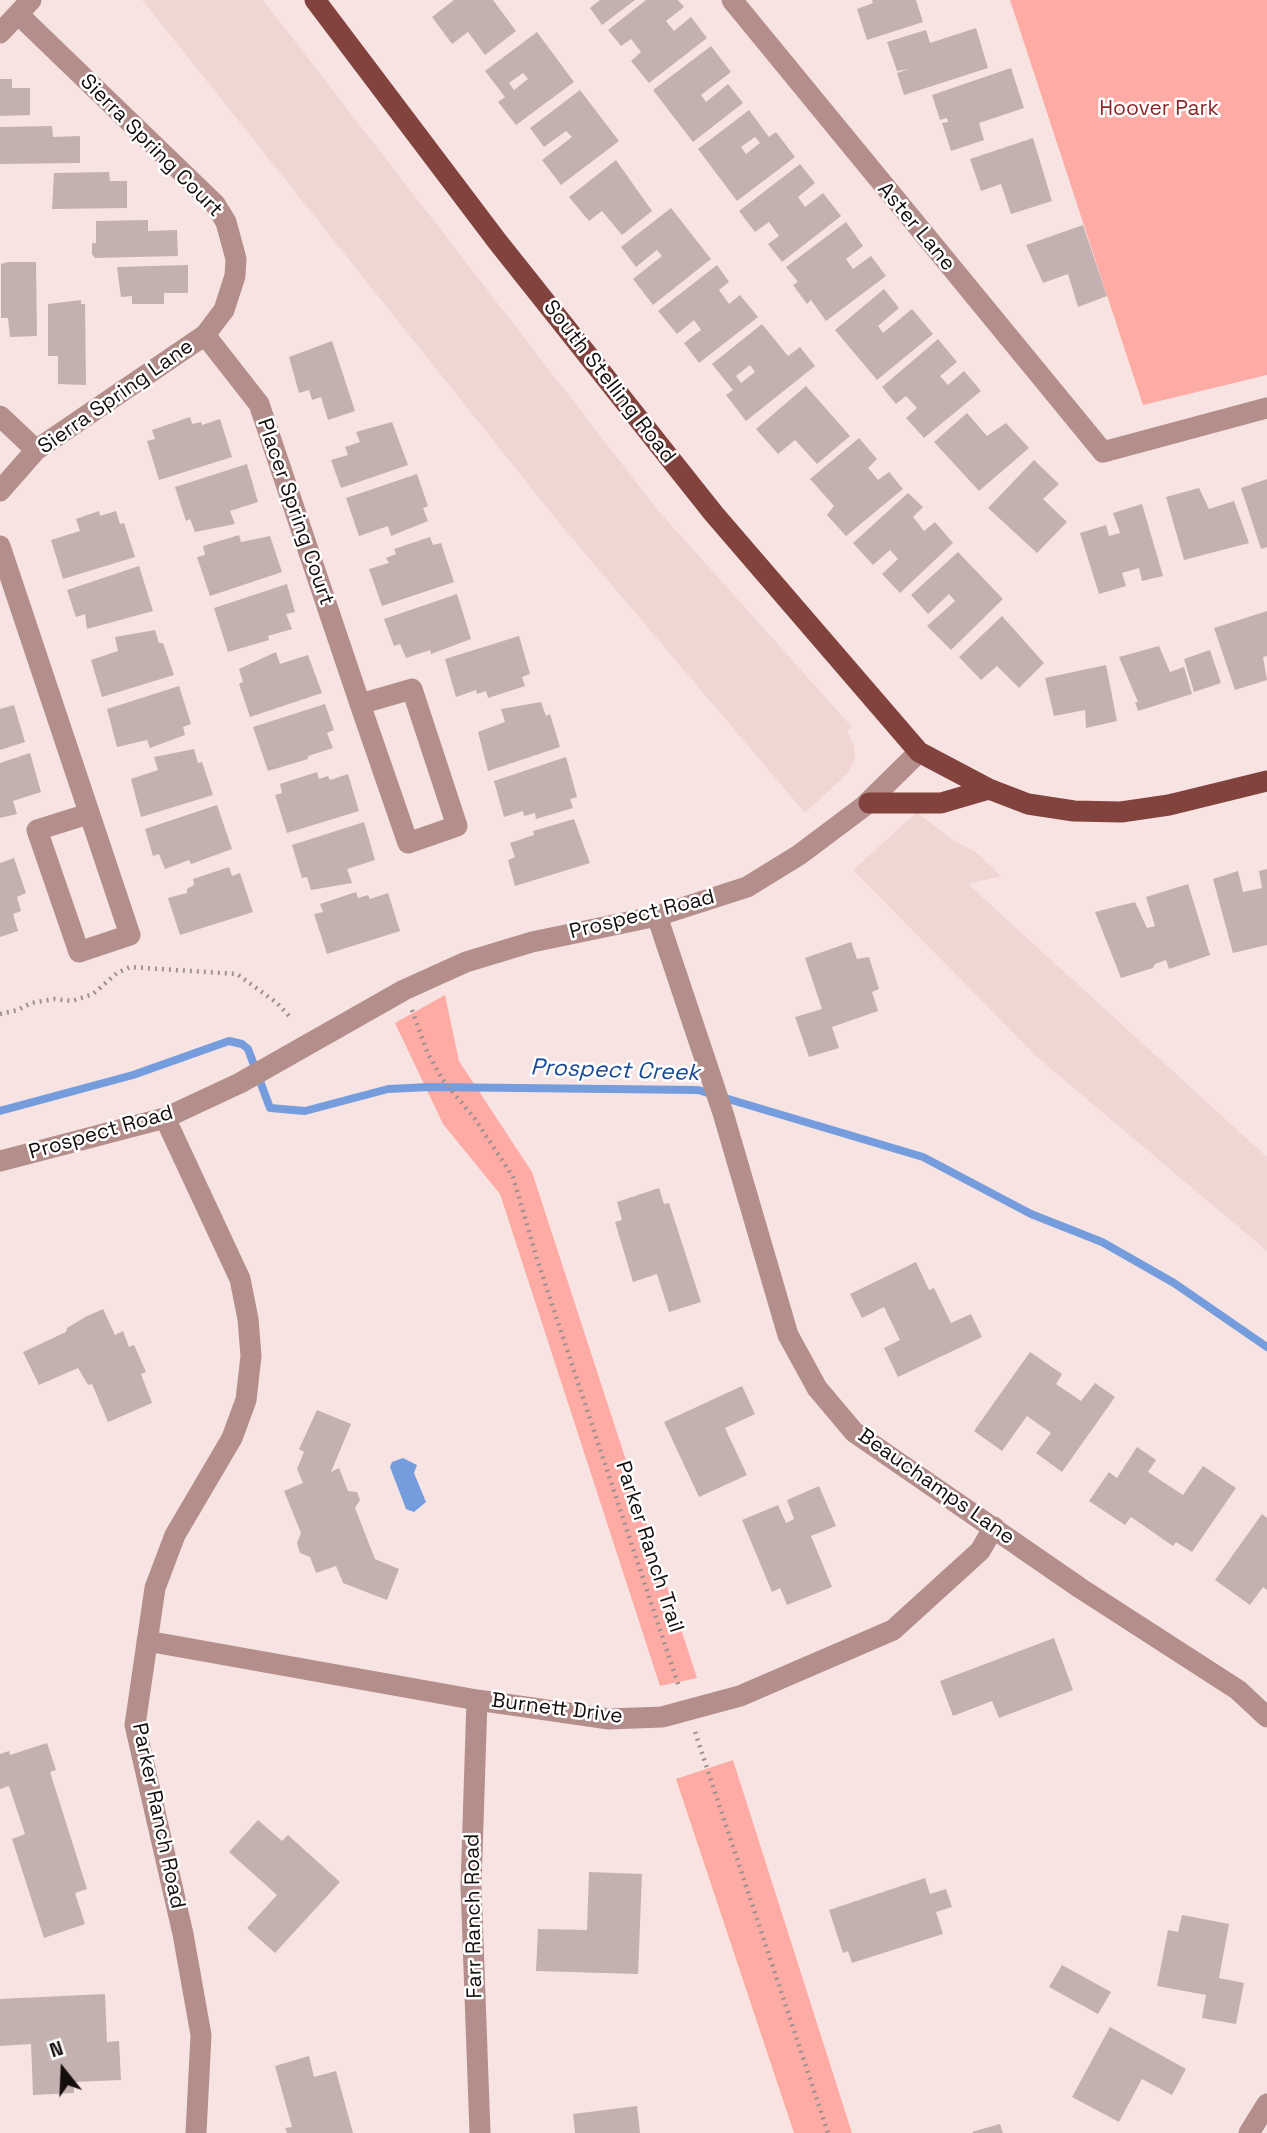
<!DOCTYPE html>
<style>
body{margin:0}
#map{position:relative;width:1267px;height:2133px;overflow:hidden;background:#f7e4e2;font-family:"Space Grotesk",sans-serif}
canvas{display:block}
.north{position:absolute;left:28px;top:2035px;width:70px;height:70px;-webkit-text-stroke:5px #fff;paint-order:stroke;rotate:342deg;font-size:19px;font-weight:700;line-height:28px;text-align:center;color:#140e0d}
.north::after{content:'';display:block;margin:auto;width:24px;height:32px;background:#140e0d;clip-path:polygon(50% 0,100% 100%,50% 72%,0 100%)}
</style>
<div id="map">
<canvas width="1267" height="2133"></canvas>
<div class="north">N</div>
</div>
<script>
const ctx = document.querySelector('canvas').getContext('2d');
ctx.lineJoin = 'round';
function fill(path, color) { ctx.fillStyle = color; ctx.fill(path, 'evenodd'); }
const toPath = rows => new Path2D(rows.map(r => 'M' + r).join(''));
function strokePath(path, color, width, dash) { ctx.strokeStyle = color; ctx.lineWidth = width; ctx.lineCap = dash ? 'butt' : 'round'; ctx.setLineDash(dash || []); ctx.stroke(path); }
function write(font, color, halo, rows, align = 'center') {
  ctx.font = font + ' "Space Grotesk",sans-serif'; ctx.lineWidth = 5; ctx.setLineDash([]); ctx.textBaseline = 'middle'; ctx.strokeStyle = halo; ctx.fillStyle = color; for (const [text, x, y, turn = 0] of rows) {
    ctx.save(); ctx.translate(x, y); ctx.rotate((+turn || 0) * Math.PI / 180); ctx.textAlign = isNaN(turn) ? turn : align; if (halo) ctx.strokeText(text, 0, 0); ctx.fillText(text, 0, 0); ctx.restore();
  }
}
const built = toPath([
 [142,0,263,0,656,508,852,727,847,731,854,746,855,759,848,773,805,813,560,524],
 [917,812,950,838,977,853,1001,876,968,884,1267,1157,1267,1251,1038,1058,853,870]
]);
const green = toPath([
 [1010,0,1267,0,1267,375,1143,405],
 [445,995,459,1061,532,1172,697,1678,660,1686,500,1194,443,1124,395,1023],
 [733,1760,852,2133,794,2133,676,1779]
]);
const water = toPath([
 [403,1458,417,1465,414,1473,426,1502,414,1512,406,1509,390,1467,392,1462]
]);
const stream = toPath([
 [0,1111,133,1075,229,1041,242,1044,248,1049,270,1108,305,1111,388,1089,429,1087,698,1090,923,1157,1031,1214,1102,1242,1174,1283,1267,1347]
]);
const building = toPath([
 [454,0,493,0,516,31,485,55,468,32,452,44,432,17],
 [600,0,635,0,602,25,590,8],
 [646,0,678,0,684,7,666,21,674,31,691,17,707,38,649,83,631,61,641,52,631,39,621,46,608,30],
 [872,0,916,0,923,22,867,40,857,9,873,3],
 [976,28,988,68,904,95,897,73,908,69,897,71,887,42,926,30,930,43],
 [537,32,574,82,516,125,498,102,505,97,485,71],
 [523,73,528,79,514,90,509,83],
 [711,46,731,72,701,95,706,102,728,84,743,103,693,142,653,90],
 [1011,68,1024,108,979,123,984,140,951,151,942,123,948,122,947,118,940,120,932,95],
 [0,79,12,79,12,88,30,88,30,115,0,116],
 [580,90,619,141,561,185,542,160,572,137,566,131,544,147,530,128],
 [749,110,769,137,776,132,795,157,737,201,698,149],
 [755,137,760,143,746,154,741,147],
 [52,126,53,137,80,136,80,163,0,164,0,127],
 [1033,138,1052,201,1011,214,1001,184,981,191,970,159],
 [616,160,652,211,622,235,602,211,589,221,569,197],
 [800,164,815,183,798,197,805,207,823,193,841,216,782,262,768,244,779,236,769,222,755,232,739,211],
 [109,172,110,181,127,181,127,208,52,209,54,173],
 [671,208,711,259,653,305,633,279,662,256,657,250,636,267,621,247],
 [148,220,148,231,177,230,178,256,95,258,92,254,92,243,96,243,96,221],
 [846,222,863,246,846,259,853,269,871,256,886,276,826,321,811,300,807,304,793,285,798,282,786,267],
 [1083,225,1107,296,1078,307,1068,274,1043,283,1026,245],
 [8,262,36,262,37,336,10,337,8,318,1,318,1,264],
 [188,265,188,293,164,293,164,304,132,304,132,296,121,297,117,267],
 [717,265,729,282,719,290,729,304,740,295,758,317,699,363,684,343,701,330,694,320,677,334,658,311],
 [884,289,899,308,878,326,883,333,912,309,933,334,877,380,835,330],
 [81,300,81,304,85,304,86,385,58,384,58,356,48,356,48,304],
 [762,324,788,356,800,347,815,366,746,421,726,395,733,390,712,364],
 [750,365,755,372,741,383,736,376],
 [938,339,957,362,940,376,948,385,964,371,981,391,924,438,906,418,917,408,906,396,896,404,882,387],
 [332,341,355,411,328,420,321,397,312,400,309,390,299,393,289,357],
 [806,386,850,436,817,464,795,440,778,454,756,429],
 [967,413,987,436,1006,423,1029,448,979,491,934,442],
 [190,417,192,424,201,422,202,425,220,419,232,457,159,480,147,441,155,439,152,430],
 [392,422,408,465,341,488,331,460,348,455,345,447,360,442,356,432],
 [859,438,877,459,868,468,878,480,889,472,903,489,846,536,827,515,834,506,810,479],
 [1034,460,1059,484,1043,499,1067,522,1037,553,988,508],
 [247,464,258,502,230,511,235,524,195,532,190,519,186,521,175,487],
 [417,474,428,506,423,508,428,521,391,536,388,526,359,536,346,498],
 [1267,479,1267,547,1261,549,1241,488],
 [1199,488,1209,509,1234,501,1249,543,1184,560,1166,497],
 [908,493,923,507,913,517,924,531,935,522,953,543,900,593,882,574,898,559,890,550,873,565,853,543],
 [1142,504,1163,576,1142,581,1139,568,1122,573,1126,586,1099,594,1080,533,1106,525,1109,536,1120,533,1113,513],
 [99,511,100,516,116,511,120,524,124,523,135,557,63,579,51,540,80,531,76,519],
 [239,535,241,542,270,536,282,572,210,596,197,557,205,555,203,546],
 [430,537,433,545,441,543,454,582,382,606,369,569,389,563,386,558,396,554,394,549],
 [958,552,1003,599,951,650,927,626,955,601,949,594,928,614,911,595],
 [139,566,153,611,87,629,85,614,76,617,67,590],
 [287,584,295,612,286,614,292,629,268,636,269,640,228,652,214,608],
 [457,594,471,639,431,654,430,650,406,658,400,644,394,646,384,619],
 [1267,611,1267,656,1263,657,1267,680,1235,690,1214,628],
 [1002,616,1044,663,1019,688,997,666,981,680,959,657],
 [155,630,159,643,163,643,174,675,102,697,91,660,118,651,115,637],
 [519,636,530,674,522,677,525,686,488,698,486,691,477,694,476,690,456,697,445,659],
 [1159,646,1170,672,1184,667,1192,694,1138,711,1135,702,1138,702,1119,657],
 [1210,650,1221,683,1194,692,1184,659],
 [276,652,280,664,308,655,322,693,250,717,239,684,243,682,239,669],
 [1106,665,1117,721,1086,728,1085,710,1054,716,1045,678],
 [179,686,191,724,183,727,185,735,150,748,147,740,117,747,107,709],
 [541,702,546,716,550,714,560,747,488,771,478,732,505,722,501,709],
 [325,704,334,730,327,733,333,748,308,756,308,759,268,771,253,727],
 [14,705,25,742,0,750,0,709],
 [194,749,198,763,202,762,213,795,141,817,131,779,158,770,154,757],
 [30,753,41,792,13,801,17,814,0,818,0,763],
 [566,757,577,797,570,799,573,808,536,819,535,813,524,816,523,811,504,817,494,781],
 [317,772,319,779,328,776,330,780,348,774,359,811,287,833,275,795,282,793,280,784],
 [217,805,232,849,191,864,189,860,165,869,159,854,153,856,145,829],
 [574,819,590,863,515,886,508,860,515,857,510,843,534,835,533,831],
 [364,822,375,860,347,869,352,883,311,890,307,877,302,878,292,845],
 [14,858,26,893,17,897,21,911,13,914,18,931,0,937,0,863],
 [229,867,232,876,240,873,253,912,180,935,168,898,187,893,187,889,194,885,193,879],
 [1267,869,1267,945,1233,953,1213,879,1238,871,1243,892,1262,888,1259,871],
 [1188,884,1210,955,1169,969,1166,960,1155,964,1153,968,1121,978,1095,912,1135,902,1147,928,1155,926,1146,897],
 [356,892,358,898,368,895,370,899,388,893,400,931,327,954,314,914,323,912,320,904],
 [851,942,857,959,869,957,879,989,872,992,878,1011,832,1027,839,1048,809,1057,795,1017,822,1009,805,958],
 [659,1188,664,1204,669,1203,701,1302,669,1312,657,1274,633,1282,615,1222,622,1220,617,1202],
 [916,1262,929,1290,934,1288,951,1323,971,1314,982,1337,898,1377,884,1348,900,1340,884,1307,862,1318,850,1294],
 [103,1309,115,1335,123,1331,129,1347,134,1345,146,1372,141,1374,152,1403,108,1422,92,1384,88,1385,78,1368,39,1385,23,1352,66,1332,67,1328,85,1317],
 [1030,1352,1062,1374,1056,1384,1081,1401,1095,1383,1115,1397,1062,1472,1036,1453,1051,1433,1027,1416,1002,1451,974,1431],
 [742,1386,755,1414,725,1428,747,1475,699,1497,664,1422],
 [317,1410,351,1424,331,1472,339,1468,348,1491,357,1492,360,1500,355,1508,375,1559,399,1569,387,1600,343,1583,336,1566,316,1573,310,1557,300,1553,297,1543,301,1533,284,1491,303,1483,297,1469,304,1452,299,1449],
 [1137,1447,1156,1460,1148,1472,1183,1495,1203,1466,1236,1488,1192,1552,1176,1542,1173,1546,1131,1517,1125,1525,1089,1501,1109,1472,1117,1478],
 [819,1486,836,1526,811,1536,832,1587,787,1605,780,1588,772,1592,742,1520,778,1505,786,1523,794,1519,787,1500],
 [1262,1514,1267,1518,1267,1590,1263,1587,1250,1605,1215,1580],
 [1054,1638,1073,1690,999,1718,992,1701,953,1716,940,1681],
 [47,1743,56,1770,50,1772,87,1889,75,1893,85,1924,44,1938,12,1839,25,1834,9,1786,0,1789,0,1754,9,1751,10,1755],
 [258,1820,282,1841,288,1835,340,1882,275,1953,247,1928,277,1895,229,1852],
 [589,1872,642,1874,638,1974,536,1971,538,1929,587,1930],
 [925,1878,930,1894,946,1889,952,1907,936,1912,943,1934,852,1963,848,1951,843,1953,829,1910],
 [1182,1915,1229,1924,1219,1978,1244,1983,1236,2024,1202,2018,1206,1995,1157,1986,1168,1930,1178,1932],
 [1062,1965,1111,1992,1098,2014,1049,1987],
 [105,1994,107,2042,119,2041,121,2080,74,2082,74,2093,33,2095,31,2044,0,2046,0,1999],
 [1110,2027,1186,2069,1172,2095,1142,2079,1119,2122,1072,2097],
 [309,2056,314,2077,336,2071,353,2133,287,2133,285,2128,292,2127,275,2066],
 [637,2106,640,2133,575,2133,573,2114],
 [1000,2124,1003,2133,973,2133,972,2132]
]);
const path = toPath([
 [412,1010,428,1054,443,1080,475,1119,513,1177,537,1259,679,1687],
 [0,1014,18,1010,31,1003,54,999,72,1001,93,994,117,973,130,967,237,974,277,1003,290,1017],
 [695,1732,828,2133]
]);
const minor = toPath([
 [732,0,1103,452,1267,408],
 [0,33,31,0],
 [205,335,259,404,360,704,408,843,457,826,412,689,360,704],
 [0,416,36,450],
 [0,491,36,450,205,335,224,310,235,276,236,259,226,222,215,204,19,15],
 [0,546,130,935,79,952,37,830,88,814],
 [657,916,723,1113,788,1335,817,1388,854,1432,1080,1588,1238,1690,1267,1717],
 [165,1118,240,1279,248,1319,251,1356,246,1400,232,1438,175,1535,155,1588,135,1725,183,1934,201,2035,196,2133],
 [0,1161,165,1118,240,1083,404,990,466,962,532,942,657,916,747,887,799,855,863,807,919,752],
 [147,1641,477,1700,609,1719,662,1717,740,1696,893,1630,980,1551,994,1527],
 [477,1700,471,1886,480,2133],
 [1249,2133,1267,2104]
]);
const major = toPath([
 [315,0,497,241,714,514,919,752,989,789,1028,804,1074,811,1121,812,1169,805,1267,781],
 [869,803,941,803,989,789]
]);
const parkNames = [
 ["Hoover Park",1159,109]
];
const streetNames = [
 ["Sierra Spring Court",151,146,45],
 ["Aster Lane",916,227,50],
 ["South Stelling Road",609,382,52],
 ["Sierra Spring Lane",116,397,-35],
 ["Placer Spring Court",295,512,71],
 ["Prospect Road",642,915,-14],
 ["Prospect Road",101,1133,-16],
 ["Beauchamps Lane",936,1487,35],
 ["Parker Ranch Trail",649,1547,72],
 ["Burnett Drive",557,1709,7],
 ["Parker Ranch Road",158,1816,78],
 ["Farr Ranch Road",474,1916,-91]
];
const waterNames = [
 ["Prospect Creek",615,1071,2]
];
fill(built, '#f0d6d3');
fill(green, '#fdaba4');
fill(water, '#759ddd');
strokePath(stream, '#759ddd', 8);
fill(building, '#c3b1af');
strokePath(path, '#9f918f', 4.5, [2, 5]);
strokePath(minor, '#b48e8b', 21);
strokePath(major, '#82423e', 21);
write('21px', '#8b2829', '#fff', parkNames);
write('21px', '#140e0d', '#fff', streetNames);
write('italic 23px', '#1a4a95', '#fff', waterNames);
</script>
